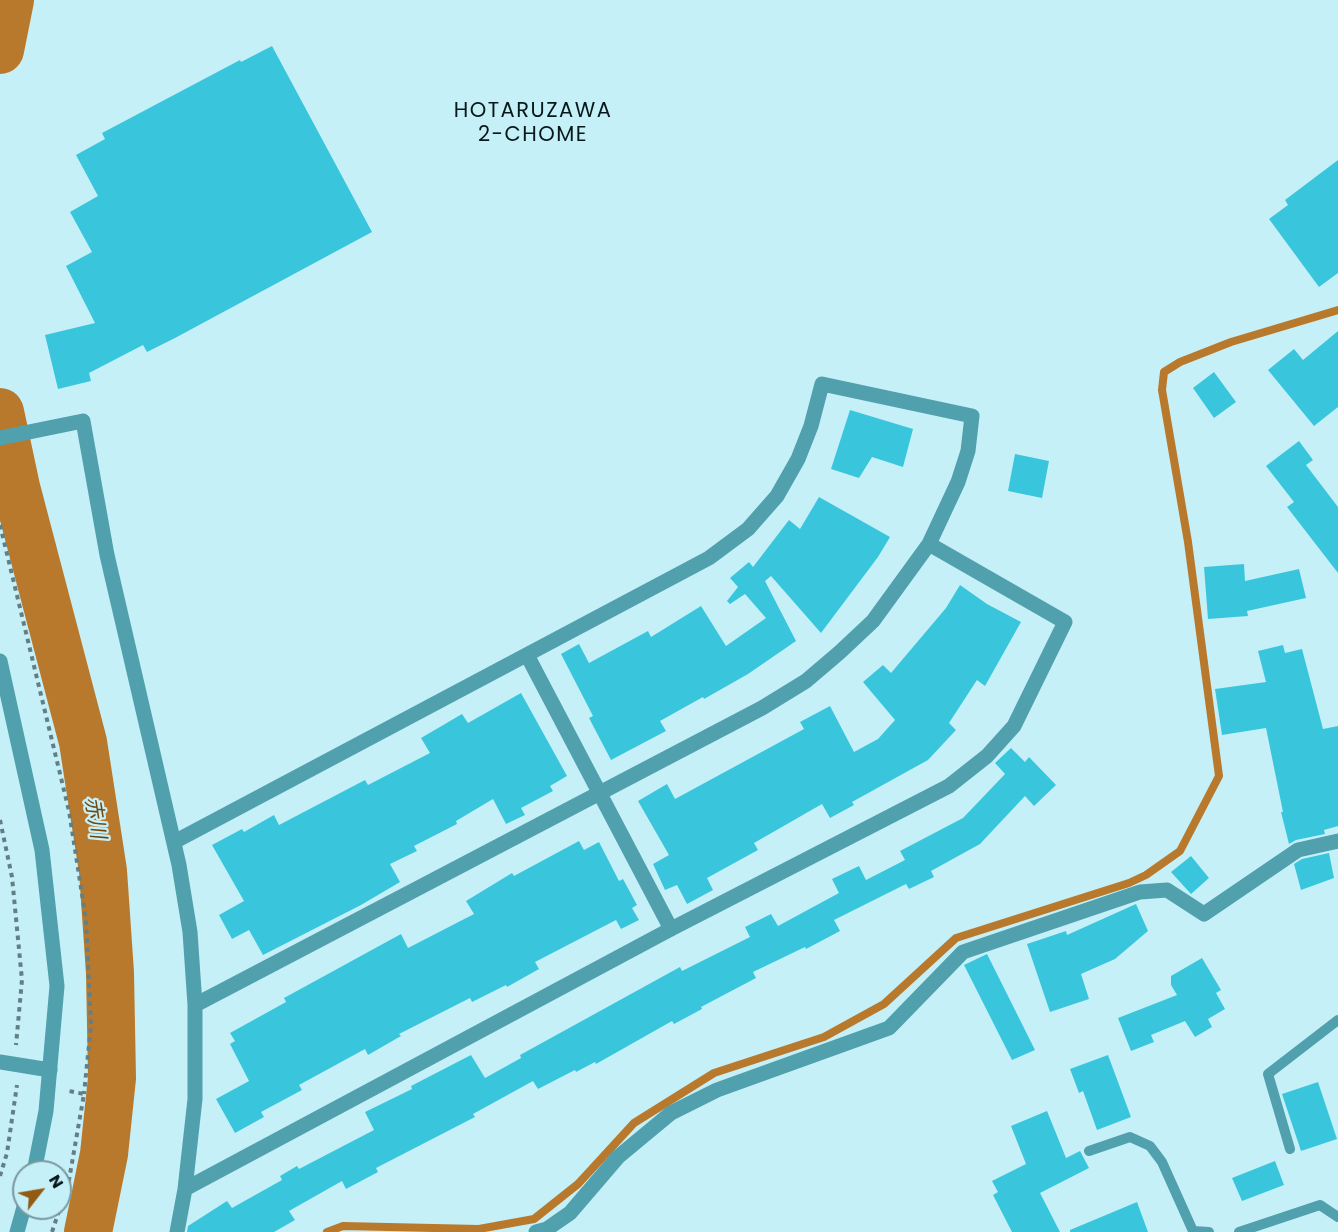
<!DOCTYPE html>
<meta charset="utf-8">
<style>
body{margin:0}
#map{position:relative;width:1338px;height:1232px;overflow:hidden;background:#c6f0f8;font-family:Poppins,sans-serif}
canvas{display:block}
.north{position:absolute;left:12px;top:1160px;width:60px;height:60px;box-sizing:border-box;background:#c6f0f8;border:2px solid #7a999f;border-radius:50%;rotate:59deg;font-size:16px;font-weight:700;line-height:24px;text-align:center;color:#07171a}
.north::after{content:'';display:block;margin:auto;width:21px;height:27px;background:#915b12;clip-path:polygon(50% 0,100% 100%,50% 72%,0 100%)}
</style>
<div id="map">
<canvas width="1338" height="1232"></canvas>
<div class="north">N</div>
</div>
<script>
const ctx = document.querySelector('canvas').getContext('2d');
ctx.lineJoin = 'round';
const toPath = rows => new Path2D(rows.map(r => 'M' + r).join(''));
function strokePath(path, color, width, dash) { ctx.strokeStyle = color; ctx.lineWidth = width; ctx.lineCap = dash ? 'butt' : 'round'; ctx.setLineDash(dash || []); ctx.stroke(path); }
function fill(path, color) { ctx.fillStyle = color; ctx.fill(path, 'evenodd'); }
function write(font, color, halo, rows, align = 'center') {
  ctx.font = font + ' Poppins,"Noto Sans JP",sans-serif'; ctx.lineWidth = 4.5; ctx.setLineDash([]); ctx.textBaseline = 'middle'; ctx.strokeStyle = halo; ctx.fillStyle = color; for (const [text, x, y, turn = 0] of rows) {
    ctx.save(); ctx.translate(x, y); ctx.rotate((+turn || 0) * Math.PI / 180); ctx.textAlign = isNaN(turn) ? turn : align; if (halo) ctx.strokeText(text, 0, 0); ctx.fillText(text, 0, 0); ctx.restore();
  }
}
const stream = toPath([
 [327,1232,343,1226,479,1229,534,1219,578,1184,634,1123,714,1073,824,1037,884,1004,956,938,1129,883,1146,875,1180,851,1219,776,1188,542,1162,390,1164,372,1180,362,1231,342,1338,310]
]);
const river = toPath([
 [0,50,10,0],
 [0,412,16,487,83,742,103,871,110,973,112,1078,104,1154,88,1232]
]);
const building = toPath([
 [272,46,372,232,175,338,147,352,143,345,89,373,91,381,58,389,45,335,95,323,66,266,92,252,70,212,98,196,76,155,105,139,102,133,240,60,241,62],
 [1338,160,1338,273,1319,287,1269,219,1288,205,1285,200],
 [1338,331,1338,407,1314,426,1268,370,1294,349,1303,360],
 [1214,372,1236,402,1214,418,1193,388],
 [850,410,913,429,903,467,872,457,859,478,831,469],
 [1299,441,1313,460,1306,465,1338,507,1338,573,1287,507,1294,502,1266,466],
 [1015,454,1049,461,1042,498,1008,491],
 [819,497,890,537,878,557,821,633,771,576,765,581,796,641,748,674,704,699,703,697,660,721,666,731,611,760,589,718,593,716,561,654,579,644,589,663,648,631,651,637,701,606,726,646,766,618,745,594,730,604,727,601,738,587,730,578,749,562,753,567,789,520,800,529],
 [1244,564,1245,581,1299,569,1306,598,1247,611,1248,616,1208,619,1204,567],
 [960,585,987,604,1021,622,985,686,977,680,949,723,956,730,928,760,852,802,854,805,830,818,822,804,754,843,758,850,707,878,713,890,687,904,677,885,665,890,653,864,669,855,638,801,667,784,675,799,804,729,800,722,830,706,854,752,878,739,895,720,863,682,883,665,891,673,946,608],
 [1283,645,1285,653,1302,649,1323,729,1338,726,1338,826,1324,830,1325,834,1296,840,1289,844,1281,812,1283,812,1266,728,1222,735,1215,689,1266,682,1258,651],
 [521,693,567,776,550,786,553,791,521,808,525,815,506,824,493,799,456,821,457,824,414,846,417,851,390,864,400,882,361,905,263,955,249,930,232,939,219,915,244,901,212,845,242,829,244,832,274,815,279,825,365,780,368,785,430,753,421,738,462,714,468,723],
 [1011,748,1025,762,1029,757,1056,785,1034,806,1025,796,980,844,931,871,934,877,909,889,906,884,834,920,840,931,806,949,805,947,753,972,756,978,701,1007,702,1009,674,1024,672,1021,596,1064,595,1062,576,1072,575,1070,538,1089,533,1081,473,1114,475,1117,376,1168,378,1172,346,1189,342,1181,289,1211,295,1220,274,1232,187,1232,188,1226,227,1201,232,1208,282,1180,280,1176,297,1166,299,1169,374,1130,365,1112,412,1089,411,1086,471,1055,485,1078,521,1058,520,1055,680,967,682,971,750,937,745,927,771,914,778,926,839,893,832,879,859,866,866,880,905,860,900,851,963,818,1005,774,995,763],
 [579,841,584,850,599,842,619,881,623,879,637,905,632,908,639,920,621,929,616,920,535,962,539,969,507,987,506,985,472,1002,470,998,399,1034,401,1036,368,1055,365,1049,299,1085,302,1090,261,1112,264,1117,235,1133,216,1099,249,1081,230,1044,235,1041,230,1033,286,1002,284,998,401,934,408,948,474,914,466,901,512,873,514,876],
 [1329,853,1334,878,1301,890,1294,864,1302,859],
 [1191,856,1209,878,1191,894,1171,872],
 [1136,904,1148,931,1115,959,1081,974,1089,999,1050,1012,1027,944,1066,931,1067,935],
 [987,954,1035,1050,1012,1060,964,965],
 [1202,958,1221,990,1216,993,1225,1009,1208,1019,1212,1027,1195,1037,1185,1021,1151,1035,1154,1042,1131,1051,1118,1018,1177,995,1171,985,1171,976],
 [1108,1055,1131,1117,1097,1130,1083,1091,1079,1093,1070,1069],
 [1318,1082,1337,1139,1301,1151,1282,1094],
 [1047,1111,1066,1158,1080,1151,1089,1168,1040,1193,1060,1232,1012,1232,993,1195,998,1192,992,1181,1026,1164,1011,1126],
 [1275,1161,1284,1185,1242,1201,1232,1178],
 [1137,1202,1148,1232,1070,1232,1070,1230]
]);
const path = toPath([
 [0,525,69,811,86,920,91,1025,84,1094],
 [0,820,12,877,22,980,16,1045],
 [0,1176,7,1153,17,1085],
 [60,1207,69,1180,84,1094,69,1091],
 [52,1232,60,1208]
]);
const service = toPath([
 [1290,1149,1268,1074,1338,1020],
 [1089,1151,1130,1137,1150,1146,1162,1162,1193,1231,1209,1232],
 [1239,1232,1320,1205,1338,1217]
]);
const minor = toPath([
 [0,438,83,421,107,555,179,865,190,932,195,1005,195,1099,185,1189,177,1232],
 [527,655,671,929],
 [174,842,709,558,748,529,777,496,798,459,811,426,822,384,972,416,968,451,958,482,929,544,873,621,840,652,806,681,762,708,195,1005],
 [0,1062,50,1070],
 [185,1189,671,929,949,786,987,756,1014,726,1065,622,929,544],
 [536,1232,547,1229,570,1213,618,1157,671,1113,717,1090,889,1028,963,952,1140,892,1167,890,1204,914,1298,850,1338,841]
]);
const tertiary = toPath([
 [0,661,42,850,57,986,46,1111,34,1172],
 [17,1232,24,1207]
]);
const neighbourhoodNames = [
 ["HOTARUZAWA",533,112],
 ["2-CHOME",533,136]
];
const waterNames = [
 ["赤川",94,818,81]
];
strokePath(stream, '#b9792c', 8);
strokePath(river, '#b9792c', 48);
fill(building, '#39c6dd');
strokePath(path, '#637f85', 4, [4.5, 4.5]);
strokePath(service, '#50a0ae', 10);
strokePath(minor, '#50a0ae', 15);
strokePath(tertiary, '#50a0ae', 15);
ctx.letterSpacing = '1.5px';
write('21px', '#07171a', '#c6f0f8', neighbourhoodNames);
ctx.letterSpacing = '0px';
write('italic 21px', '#72460d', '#c6f0f8', waterNames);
</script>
